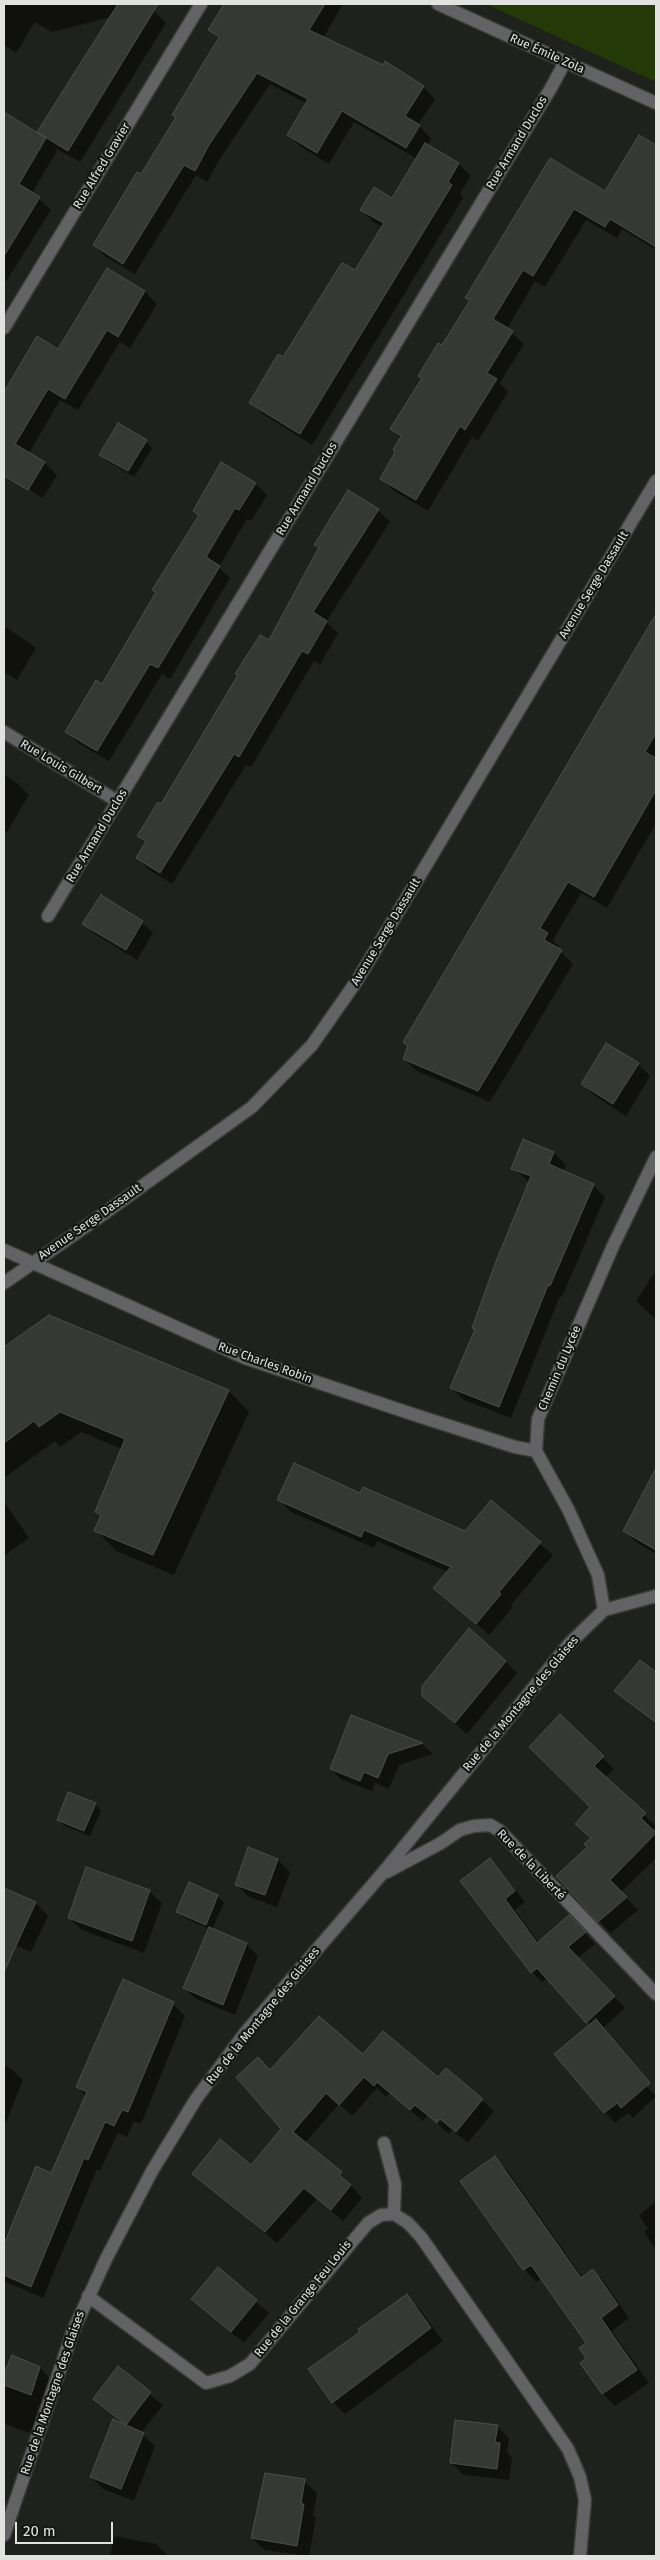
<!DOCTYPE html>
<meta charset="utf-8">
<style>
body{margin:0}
#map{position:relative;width:660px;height:2560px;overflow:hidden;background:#1f211d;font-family:"Fira Sans",sans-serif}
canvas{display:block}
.frame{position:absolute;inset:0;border:5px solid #e2e3e0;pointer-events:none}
.scale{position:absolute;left:15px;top:2522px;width:98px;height:22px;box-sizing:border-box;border:2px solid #e2e3e0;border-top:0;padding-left:6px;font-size:15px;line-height:18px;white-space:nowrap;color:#e2e3e0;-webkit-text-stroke:4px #151714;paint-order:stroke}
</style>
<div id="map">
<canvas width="660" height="2560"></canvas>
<div class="frame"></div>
<div class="scale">20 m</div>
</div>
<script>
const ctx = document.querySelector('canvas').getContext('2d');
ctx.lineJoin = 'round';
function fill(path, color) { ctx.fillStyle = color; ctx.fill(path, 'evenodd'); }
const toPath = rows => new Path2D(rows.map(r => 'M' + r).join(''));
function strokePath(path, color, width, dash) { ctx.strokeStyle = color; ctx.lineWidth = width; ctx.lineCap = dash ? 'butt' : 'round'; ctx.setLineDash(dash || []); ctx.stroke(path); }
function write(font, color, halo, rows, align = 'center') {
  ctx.font = font + ' "Fira Sans",sans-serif'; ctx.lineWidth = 4.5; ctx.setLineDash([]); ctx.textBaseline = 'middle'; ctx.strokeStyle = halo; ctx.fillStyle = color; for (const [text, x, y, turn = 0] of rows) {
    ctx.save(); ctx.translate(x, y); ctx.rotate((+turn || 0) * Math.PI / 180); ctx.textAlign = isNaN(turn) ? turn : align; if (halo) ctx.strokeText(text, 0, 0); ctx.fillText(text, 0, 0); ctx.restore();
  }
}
const green = toPath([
 [486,4,656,4,656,82]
]);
const shadow = toPath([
 [4,4,117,4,118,6,119,4,142,4,154,11,166,23,80,162,53,147,57,151,32,193,51,210,5,283,4,131,12,118,44,137,39,132,111,17,52,32,35,22,16,53,4,45],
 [225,4,343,4,323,38,383,67,385,63,423,87,435,99,418,125,431,138,427,145,459,164,471,176,460,194,463,198,312,445,263,414,251,402,355,272,383,227,373,222,361,209,392,200,417,159,354,122,329,164,301,147,289,135,307,104,270,84,221,157,207,182,196,175,135,274,106,257,94,245,142,176,177,118,173,114,219,39,210,30],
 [638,139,656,150,656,250,622,229,617,238,586,220,545,287,535,281,507,329,524,344,500,383,508,392,478,441,472,437,428,511,394,491,382,479,397,452,401,439,392,429,470,301,467,298,551,160,605,193],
 [107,270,145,292,157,304,130,348,120,342,78,410,60,400,29,453,45,463,57,475,43,498,4,474,4,394,38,337,58,350],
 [146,441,152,448,134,477,107,461,101,455],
 [222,463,256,484,267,495,251,521,247,519,219,567,230,578,170,679,162,674,109,761,78,743,67,731,102,685,157,593,153,589,200,516,194,511],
 [348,492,378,510,390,522,326,622,338,633,320,665,314,661,251,767,246,765,172,884,149,870,137,858,147,843,139,836,269,642,320,548,316,544],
 [656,616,656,823,607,908,581,893,553,940,559,946,558,949,573,964,490,1102,417,1071,404,1059,409,1047,404,1042],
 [6,627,36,648,17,680,4,672,4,631],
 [4,775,17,783,29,795,7,832,4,830],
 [142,922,153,933,137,960,95,934,84,923],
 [638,1064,650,1076,626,1116,595,1096,582,1084],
 [524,1141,554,1153,566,1165,563,1172,593,1185,605,1197,562,1297,560,1296,511,1418,464,1400,452,1388,530,1183,513,1168],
 [656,1271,656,1319,636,1301],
 [49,1316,229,1391,249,1412,174,1575,116,1551,96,1530,101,1517,96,1512,122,1449,81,1432,60,1447,55,1441,4,1478,4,1349],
 [650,1482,656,1486,656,1554,636,1542,624,1530],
 [361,1495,465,1532,491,1502,553,1555,511,1605,513,1607,489,1635,435,1588,448,1572,377,1541,374,1548,291,1512,279,1500],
 [4,1502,29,1538,4,1556],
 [505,1661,517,1673,467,1734,423,1696],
 [640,1662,656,1674,656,1725,616,1691],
 [560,1716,614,1769,605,1778,656,1826,652,1830,656,1834,656,1858,621,1892,638,1910,611,1933,599,1921,589,1847,592,1839,592,1807],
 [352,1717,422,1744,433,1754,399,1765,389,1789,375,1783,372,1791,342,1780,331,1769],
 [95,1804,101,1810,90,1836,65,1826,58,1820],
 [490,1859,525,1902,515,1910,539,1943,580,1927,595,1944,578,1958,625,2008,603,2028,626,2054,620,2060,656,2096,633,2118,628,2113,615,2123,605,2112,591,2025,548,1978,542,1982,532,1972],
 [278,1860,290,1872,277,1907,249,1897,236,1884],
 [4,1889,36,1903,48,1916,31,1952,4,1940],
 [149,1891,162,1903,144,1953,82,1930,69,1918],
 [217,1896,224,1902,212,1930,246,1944,258,1956,235,2015,196,1999,185,1988,210,1929,184,1918,178,1912],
 [173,2004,185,2016,141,2124,134,2121,127,2137,118,2133,100,2171,97,2169,43,2298,4,2281,4,2234,8,2236,52,2174,86,2096,77,2087],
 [363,2056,438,2079,482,2100,494,2111,468,2143,452,2130,449,2134,428,2115,423,2121,390,2093,386,2097,377,2088,352,2116,339,2104,305,2143,341,2173,362,2198,343,2221,317,2199,277,2243,194,2174,252,2167,283,2129,271,2071],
 [4,2065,10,2068,23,2080,4,2127],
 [495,2158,507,2170,583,2278,593,2271,605,2283,629,2318,612,2331,649,2383,615,2406,603,2394,581,2363,588,2358,588,2344,542,2278,536,2282,525,2270,537,2262,524,2269],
 [656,2202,656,2249,644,2232,648,2228,639,2215],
 [218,2269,269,2313,244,2343,205,2311],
 [407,2296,419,2308,443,2341,345,2414,333,2402,362,2332],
 [13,2356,40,2368,52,2381,33,2434,4,2424,4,2370,6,2371],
 [118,2368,163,2405,141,2433,155,2446,134,2501,103,2489,91,2477,123,2424,94,2399],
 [497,2426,509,2438,507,2452,512,2457,509,2480,464,2475,451,2463],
 [304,2481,317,2493,313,2516,316,2518,309,2556,265,2550,252,2538],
 [114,2536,156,2544,168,2556,110,2556]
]);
const building = toPath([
 [118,4,158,4,68,151,37,132,118,4],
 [224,4,325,4,309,30,383,65,385,61,424,86,405,116,420,125,406,148,342,111,317,153,287,135,308,99,257,73,209,145,195,171,184,165,123,264,93,245,137,172,141,174,176,117,172,115,219,37,208,30,224,4],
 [4,112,46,138,19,184,40,197,4,256,4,112],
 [639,135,656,145,656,247,610,219,605,227,574,209,533,276,523,270,493,319,513,331,487,373,497,379,465,430,460,426,416,500,380,479,395,452,393,450,401,436,390,429,422,378,418,376,438,343,442,345,470,300,465,298,550,158,605,191,639,135],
 [425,143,459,163,448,182,452,185,300,434,249,403,278,354,283,357,341,264,343,263,355,270,384,223,360,210,374,187,392,198,425,143],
 [107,268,145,291,118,337,107,330,65,399,48,389,15,444,45,462,28,490,4,476,4,392,37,336,58,349,107,268],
 [118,423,147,440,128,471,99,455,118,423],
 [221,462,256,483,239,510,235,508,206,557,220,566,158,668,150,664,97,751,65,732,96,680,102,684,156,592,152,590,199,515,193,511,221,462],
 [348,490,379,509,313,612,327,621,308,654,302,651,239,757,234,754,160,873,136,858,146,841,137,836,158,802,161,804,238,675,235,674,260,635,269,640,319,547,314,545,348,490],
 [656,614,656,733,645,752,656,758,656,790,594,897,568,882,540,928,548,933,544,940,562,950,478,1091,403,1059,408,1046,403,1042,656,614],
 [101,895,143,921,126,950,82,924,101,895],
 [606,1043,639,1063,613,1104,581,1084,606,1043],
 [523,1139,554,1152,549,1164,594,1184,550,1286,548,1285,499,1407,450,1388,475,1329,472,1328,495,1264,531,1176,511,1169,523,1139],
 [49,1315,229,1390,153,1555,94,1531,101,1515,95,1512,125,1439,60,1412,39,1427,34,1421,4,1443,4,1347,49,1315],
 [294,1463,360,1493,363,1487,465,1531,491,1500,541,1542,499,1592,501,1594,476,1624,433,1588,451,1567,364,1530,361,1537,277,1500,294,1463],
 [656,1468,656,1550,623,1531,656,1468],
 [469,1628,506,1661,455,1723,422,1696,422,1686,469,1628],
 [640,1660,656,1672,656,1723,614,1691,640,1660],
 [560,1714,604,1756,594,1766,646,1813,641,1818,656,1833,610,1880,627,1897,598,1922,556,1876,587,1847,584,1844,591,1838,575,1824,590,1807,529,1747,560,1714],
 [351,1715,423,1743,388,1754,378,1778,364,1772,360,1781,330,1769,351,1715],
 [68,1792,96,1803,84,1831,57,1820,68,1792],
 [248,1847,278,1859,265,1895,235,1885,248,1847],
 [490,1858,515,1891,505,1899,537,1943,569,1915,586,1932,568,1947,615,1996,586,2023,537,1968,531,1973,460,1881,490,1858],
 [86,1867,150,1890,132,1941,68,1918,86,1867],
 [189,1882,218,1895,206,1925,176,1912,189,1882],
 [4,1888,36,1902,4,1972,4,1888],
 [209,1927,247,1943,223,2005,183,1988,209,1927],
 [123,1979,174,2002,128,2112,122,2110,114,2126,105,2122,88,2160,84,2158,31,2287,4,2275,4,2244,36,2166,51,2173,87,2092,76,2087,123,1979],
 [319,2016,363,2054,383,2031,438,2077,446,2068,483,2099,456,2132,440,2119,437,2123,415,2105,410,2110,377,2082,374,2086,364,2077,339,2105,326,2093,293,2132,342,2172,340,2175,351,2185,331,2210,304,2188,265,2232,192,2174,220,2139,251,2165,281,2129,236,2077,258,2057,270,2070,319,2016],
 [596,2019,650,2083,621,2108,617,2103,604,2113,554,2054,596,2019],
 [495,2156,581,2278,593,2269,618,2305,601,2318,637,2370,602,2394,580,2363,586,2358,579,2348,586,2343,531,2265,523,2270,460,2181,495,2156],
 [218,2267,257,2300,231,2332,191,2299,218,2267],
 [407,2294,431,2328,332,2403,308,2369,360,2332,358,2329,407,2294],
 [12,2355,40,2367,31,2395,4,2385,4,2374,12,2355],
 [118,2366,151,2392,126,2425,93,2399,118,2366],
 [113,2419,144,2433,121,2489,90,2477,113,2419],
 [455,2420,498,2425,495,2442,500,2443,497,2469,450,2463,455,2420],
 [265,2473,305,2479,301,2504,304,2504,297,2546,251,2538,265,2473]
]);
const minor = toPath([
 [4,328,201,4],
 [4,732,117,801],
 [48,916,551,88,565,62],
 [4,1250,245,1358,412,1414,515,1447,536,1451],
 [4,1283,95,1220,252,1107,312,1045,358,979,656,481],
 [604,1610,598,1575,568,1509,536,1451,538,1419,613,1246,656,1157],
 [387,1872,441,1843,460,1830,474,1826,490,1825,500,1831,656,1994],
 [384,2143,395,2184,394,2214],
 [88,2296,206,2383,230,2376,250,2364,368,2223,381,2215,394,2214,408,2223,421,2237,568,2449,580,2477,585,2500,580,2556],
 [4,2535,73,2331,106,2259,152,2171,196,2099,245,2033,381,1875,569,1644,604,1610,656,1596]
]);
const tertiary = toPath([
 [438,4,656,103]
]);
const streetNames = [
 ["Rue Émile Zola",547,54,24],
 ["Rue Armand Duclos",517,143,-59],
 ["Rue Alfred Gravier",102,166,-59],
 ["Rue Armand Duclos",307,489,-59],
 ["Avenue Serge Dassault",594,585,-59],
 ["Rue Louis Gilbert",61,767,31],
 ["Rue Armand Duclos",97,836,-59],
 ["Avenue Serge Dassault",386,932,-59],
 ["Avenue Serge Dassault",90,1222,-35],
 ["Rue Charles Robin",265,1363,20],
 ["Chemin du Lycée",560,1368,-67],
 ["Rue de la Montagne des Glaises",521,1704,-50],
 ["Rue de la Liberté",531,1865,46],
 ["Rue de la Montagne des Glaises",263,2016,-51],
 ["Rue de la Grange Feu Louis",303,2299,-51],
 ["Rue de la Montagne des Glaises",53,2393,-71]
];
fill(green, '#243908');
fill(shadow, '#0007');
fill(building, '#363834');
strokePath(building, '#4b4e49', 1);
strokePath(minor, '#3a3c38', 15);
strokePath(tertiary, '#3a3c38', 15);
strokePath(minor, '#636365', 12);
strokePath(tertiary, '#636365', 12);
write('12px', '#e2e3e0', '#151714', streetNames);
</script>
